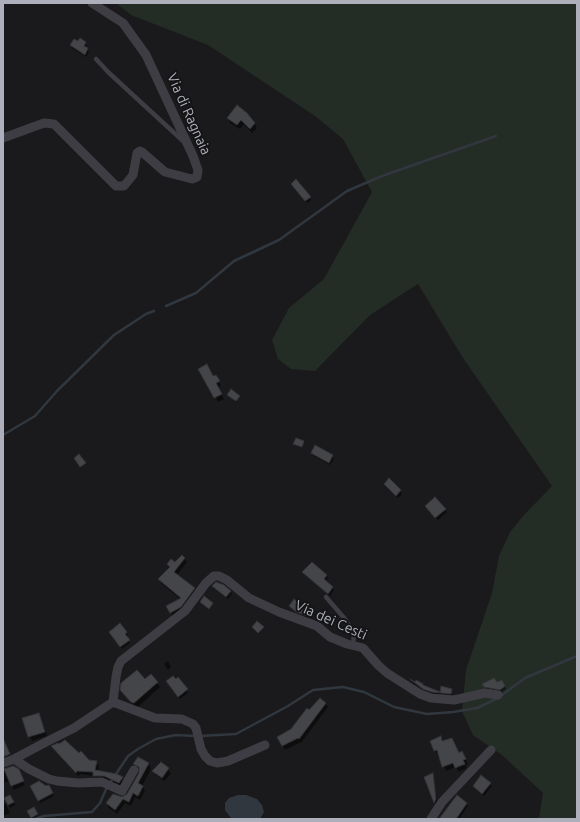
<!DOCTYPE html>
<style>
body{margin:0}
#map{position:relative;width:580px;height:822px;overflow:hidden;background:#1a1a1c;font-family:Ubuntu,sans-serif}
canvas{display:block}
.frame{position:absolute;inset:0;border:4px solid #adb0ba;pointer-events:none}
</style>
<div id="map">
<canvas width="580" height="822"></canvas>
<div class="frame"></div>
</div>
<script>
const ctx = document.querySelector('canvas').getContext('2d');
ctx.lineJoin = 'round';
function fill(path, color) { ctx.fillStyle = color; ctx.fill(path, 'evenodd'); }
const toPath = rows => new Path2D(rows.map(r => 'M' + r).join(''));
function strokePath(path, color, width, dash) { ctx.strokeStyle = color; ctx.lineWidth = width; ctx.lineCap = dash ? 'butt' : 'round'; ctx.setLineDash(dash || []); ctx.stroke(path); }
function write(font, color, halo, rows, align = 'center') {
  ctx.font = font + ' Ubuntu,sans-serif'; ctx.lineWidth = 4; ctx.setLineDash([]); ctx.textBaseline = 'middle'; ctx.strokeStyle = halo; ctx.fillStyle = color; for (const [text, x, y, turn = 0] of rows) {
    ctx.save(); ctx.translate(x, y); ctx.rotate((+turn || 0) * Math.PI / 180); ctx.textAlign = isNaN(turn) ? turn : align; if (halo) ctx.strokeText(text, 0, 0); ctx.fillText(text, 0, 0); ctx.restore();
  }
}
const green = toPath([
 [116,3,577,3,577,819,539,819,543,793,502,755,473,735,462,711,466,670,492,593,499,556,510,532,524,515,552,486,463,358,418,284,370,315,315,371,291,369,278,359,272,340,289,308,324,279,372,192,343,139,315,116,208,45,131,15]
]);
const water = toPath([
 [238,795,246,795,257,799,262,805,264,812,260,819,231,818,225,810,225,803,229,798]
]);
const shadow = toPath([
 [78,42,85,43,87,46,86,48,89,52,86,57,72,48,71,45],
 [237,106,254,123,257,128,252,133,244,124,240,129,230,123,228,118],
 [294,186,310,197,311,200,307,203],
 [200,369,213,378,216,376,221,386,218,387,224,399,218,402],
 [312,453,332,456,334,459,330,465,314,456],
 [385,484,400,491,402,494,398,498],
 [435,498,447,512,438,520,426,507],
 [182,556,187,562,177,575,194,589,196,592,180,613,173,616,168,607,181,600,161,583,159,579,170,568,168,564,176,563],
 [304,573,326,575,328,578,325,581,334,590,330,596,305,575],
 [213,586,230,591,232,594,228,599],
 [294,601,308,612,310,615,308,618,298,614,292,609,290,606],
 [120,624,128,636,126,637,130,643,122,649,112,634],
 [168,661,171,667,168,670,164,664],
 [151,676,160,687,137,708,135,707,122,690,145,681],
 [178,679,188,693,180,699,169,684],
 [502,681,506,689,502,692,486,690,483,684,496,683],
 [411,682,440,693,441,688,451,690,452,695,434,694,425,690],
 [325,703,328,707,301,743,301,742,285,750,278,737,292,730,310,712],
 [23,719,41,719,47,736,32,741],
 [3,737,11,758,3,762],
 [441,738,443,742,459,754,462,753,468,764,465,765,467,768,459,772,456,767,446,771,440,754,438,755,435,751],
 [52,747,79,754,88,761,96,762,99,766,98,772,122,778,124,782,122,787,97,780,94,776,80,774,78,776],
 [138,759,149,764,151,769,142,786,145,791,140,800,135,797,131,806,125,803,117,814,109,808,107,804,128,795,140,773,140,770,137,769,135,764],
 [13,767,21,775,25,785,14,790,10,781,3,783,3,770],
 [168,769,171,774,164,781,156,775,154,771],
 [432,774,438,803,436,804,425,778],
 [490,784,492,786,484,796,474,786],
 [31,786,48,786,54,796,40,803],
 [10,796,15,805,10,808,5,798],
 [5,803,10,813,3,816,3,804],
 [466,804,468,806,459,819,440,819],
 [33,808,38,816,32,819,28,811]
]);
const stream = toPath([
 [166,306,196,293,234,261,279,240,347,191,382,176,496,136],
 [3,435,35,416,57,391,114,335,146,314,154,311],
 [200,736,236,734,288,706,313,690,343,687,364,692,394,707,427,714,453,712,477,708,498,698,525,678,577,656],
 [110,783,128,756,138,749,156,739,176,735,195,736],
 [35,819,44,816,92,812,100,803,107,787]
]);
const building = toPath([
 [80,38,86,42,84,46,88,48,85,55,70,45,74,39,78,41,80,38],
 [237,105,247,113,255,123,250,129,241,120,237,125,227,118,237,105],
 [296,179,311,197,305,201,291,184,296,179],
 [207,364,213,376,216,375,220,381,216,383,222,394,214,398,198,369,207,364],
 [231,389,240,396,236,401,227,395,231,389],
 [296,438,304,441,302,447,293,444,296,438],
 [315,445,333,455,329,463,311,453,315,445],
 [79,454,86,463,80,467,74,458,79,454],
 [389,478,401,490,396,496,384,484,389,478],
 [435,497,446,509,435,518,425,506,435,497],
 [182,555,185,558,174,572,195,588,181,607,170,613,166,606,181,598,158,579,170,567,167,564,171,559,175,562,182,555],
 [312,562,327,575,324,579,333,587,328,594,302,572,312,562],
 [216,582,224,585,231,591,226,597,212,586,216,582],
 [204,596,213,603,209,609,200,602,204,596],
 [294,599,309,611,306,616,296,612,289,606,294,599],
 [257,621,264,627,258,633,252,627,257,621],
 [120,623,127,632,125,634,130,640,120,647,109,632,120,623],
 [137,670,145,679,151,674,158,682,134,703,131,702,120,690,121,683,137,670],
 [173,676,176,679,178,677,188,689,178,697,166,681,173,676],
 [494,678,497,682,502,680,505,686,500,690,484,687,482,684,494,678],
 [410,679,415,682,416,680,423,684,423,685,440,692,441,686,452,689,451,694,432,692,423,689,410,679],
 [320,698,326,703,299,739,298,738,282,746,277,737,291,729,307,708,309,710,320,698],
 [39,713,45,732,28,737,22,718,39,713],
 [441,736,442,741,452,738,459,753,462,751,466,759,463,760,465,764,455,768,453,763,442,767,437,750,434,751,430,741,441,736],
 [3,738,10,754,3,757,3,738],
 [65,740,79,753,81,751,89,760,97,761,95,770,117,774,123,777,119,783,104,776,93,776,93,772,77,771,76,773,51,746,58,743,59,744,65,740],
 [138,757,149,763,138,783,143,786,138,796,133,793,129,802,123,799,115,810,106,803,113,794,122,797,127,794,139,773,139,767,133,764,138,757],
 [161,762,169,768,162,778,152,771,161,762],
 [13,766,19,769,24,781,11,786,4,769,13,766],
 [433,773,436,799,434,803,424,777,433,773],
 [481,775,491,783,482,794,473,786,481,775],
 [39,781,46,786,49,785,53,793,38,801,30,786,39,781],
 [10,795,14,802,8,805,4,798,10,795],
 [457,795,467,803,456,819,439,819,457,795],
 [34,807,38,814,31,818,27,811,34,807]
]);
const service = toPath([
 [96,59,108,72,183,141],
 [326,597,345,619,354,634,353,645]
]);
const minor = toPath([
 [3,138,44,123,54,124,116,186,124,186,133,175,137,153,140,151,142,152,165,172,192,179,197,177,198,170,193,156,146,55,123,23,92,3],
 [113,702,155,718,182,719,193,724,196,728,201,749,205,756,210,761,217,763,228,761,265,745],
 [14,759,29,769,49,779,57,781,78,783,102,782,122,791,134,770],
 [3,763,14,759,46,742,74,728,113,702,116,677,118,667,121,661,185,611,206,583,214,576,219,576,227,580,249,598,279,612,317,626,330,637,347,644,363,648,378,665,387,673,420,694,431,698,454,700,485,693,498,695],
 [431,819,442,802,491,750]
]);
const streetNames = [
 ["Via di Ragnaia",189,114,66],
 ["Via dei Cesti",331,620,24]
];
fill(green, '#242c26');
fill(water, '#31373f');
fill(shadow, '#0007');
strokePath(stream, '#31373f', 2.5);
fill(building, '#444549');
strokePath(building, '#343438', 1);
strokePath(service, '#3d3d43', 4.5);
strokePath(minor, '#3d3d43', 9);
write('14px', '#adb0ba', '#151517', streetNames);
</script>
